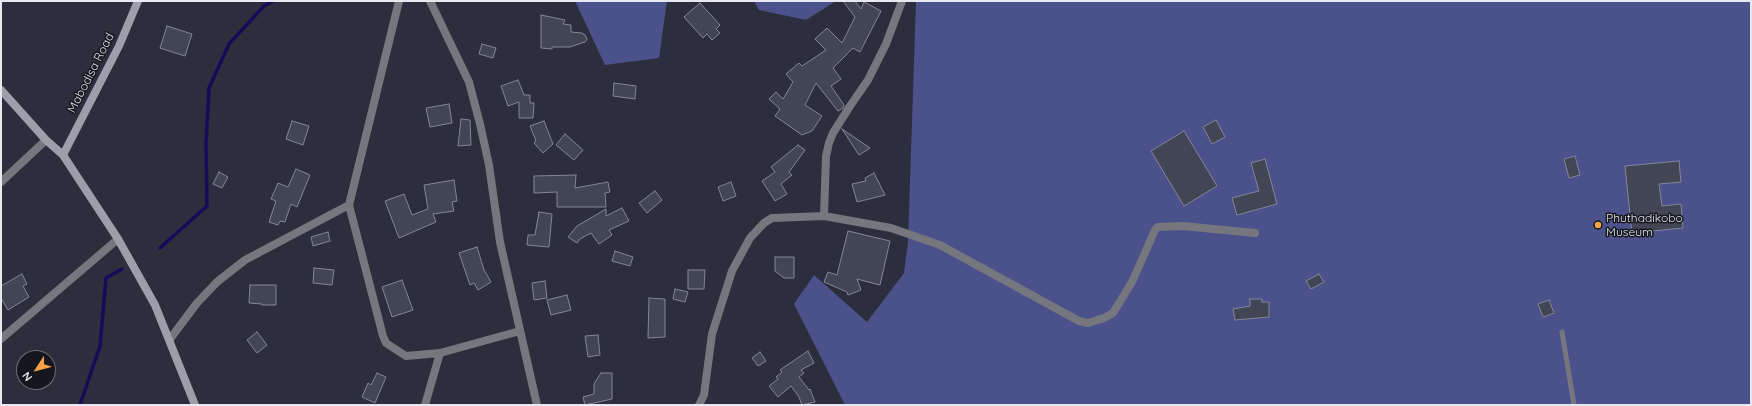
<!DOCTYPE html>
<style>
body{margin:0}
#map{position:relative;width:1752px;height:406px;overflow:hidden;background:#2c2e3d;font-family:Quicksand,sans-serif}
canvas{display:block}
.frame{position:absolute;inset:0;border:2px solid #e7e9f2;pointer-events:none}
.north{position:absolute;left:16px;top:350px;width:40px;height:40px;box-sizing:border-box;background:#16171e;border:1px solid #6a6b73;border-radius:50%;rotate:234deg;font-size:11px;font-weight:700;line-height:16px;text-align:center;color:#e7e9f2}
.north::after{content:'';display:block;margin:auto;width:14px;height:18px;background:#f4a344;clip-path:polygon(50% 0,100% 100%,50% 72%,0 100%)}
</style>
<div id="map">
<canvas width="1752" height="406"></canvas>
<div class="frame"></div>
<div class="north">N</div>
</div>
<script>
const ctx = document.querySelector('canvas').getContext('2d');
ctx.lineJoin = 'round';
function fill(path, color) { ctx.fillStyle = color; ctx.fill(path, 'evenodd'); }
const toPath = rows => new Path2D(rows.map(r => 'M' + r).join(''));
function strokePath(path, color, width, dash) { ctx.strokeStyle = color; ctx.lineWidth = width; ctx.lineCap = dash ? 'butt' : 'round'; ctx.setLineDash(dash || []); ctx.stroke(path); }
function write(font, color, halo, rows, align = 'center') {
  ctx.font = font + ' Quicksand,sans-serif'; ctx.lineWidth = 3; ctx.setLineDash([]); ctx.textBaseline = 'middle'; ctx.strokeStyle = halo; ctx.fillStyle = color; for (const [text, x, y, turn = 0] of rows) {
    ctx.save(); ctx.translate(x, y); ctx.rotate((+turn || 0) * Math.PI / 180); ctx.textAlign = isNaN(turn) ? turn : align; if (halo) ctx.strokeText(text, 0, 0); ctx.fillText(text, 0, 0); ctx.restore();
  }
}
const green = toPath([
 [575,1,667,1,659,58,605,65],
 [754,1,836,1,806,20,759,10],
 [916,1,1751,1,1751,405,845,405,794,304,814,275,867,322,904,273,908,242]
]);
const stream = toPath([
 [160,248,207,206,206,144,209,88,229,44,264,6,273,1],
 [80,405,100,346,106,278,122,269]
]);
const building = toPath([
 [843,1,855,1,861,9,864,2,881,11,860,52,853,48,833,68,841,79,831,86,844,105,843,108,838,111,816,83,805,105,822,116,812,131,802,135,775,116,780,109,769,99,776,92,783,99,793,82,786,74,799,63,802,66,826,50,815,39,827,28,842,43,855,17,843,1],
 [700,3,720,25,716,29,720,33,712,40,707,34,703,38,684,17,700,3],
 [541,15,565,20,563,24,571,25,571,32,582,33,585,35,587,39,585,42,570,47,552,47,552,49,541,48,541,15],
 [167,26,192,34,185,56,160,48,167,26],
 [482,44,496,48,493,58,479,54,482,44],
 [518,80,524,95,530,95,530,103,534,103,533,118,519,118,519,102,508,106,501,86,518,80],
 [614,83,636,86,635,99,613,96,614,83],
 [449,104,452,123,430,127,426,108,449,104],
 [461,119,470,120,471,145,458,146,461,119],
 [1216,120,1225,137,1212,144,1203,127,1216,120],
 [292,121,309,126,303,145,286,139,292,121],
 [544,121,553,144,543,153,534,143,536,141,530,126,544,121],
 [842,129,870,148,859,155,842,129],
 [1184,131,1217,186,1184,206,1151,151,1184,131],
 [565,134,583,150,574,160,556,145,565,134],
 [798,145,805,150,789,172,792,175,781,184,787,194,775,201,762,181,775,172,771,167,798,145],
 [1575,156,1580,175,1569,178,1564,159,1575,156],
 [1265,159,1277,204,1237,215,1232,198,1259,191,1251,163,1265,159],
 [1679,161,1681,182,1659,184,1662,206,1681,204,1683,228,1632,233,1625,166,1679,161],
 [296,169,310,175,297,207,291,204,285,222,280,221,278,225,269,222,276,201,271,199,278,183,288,187,296,169],
 [219,172,228,177,222,188,213,184,219,172],
 [874,173,885,195,857,202,852,184,866,181,865,178,874,173],
 [576,175,575,188,608,182,610,192,605,193,606,207,557,207,557,192,534,193,534,176,576,175],
 [454,180,457,201,452,202,454,211,433,214,436,222,399,238,385,201,404,194,412,215,428,209,424,185,454,180],
 [731,182,736,196,723,201,718,187,731,182],
 [655,191,662,200,647,213,639,203,655,191],
 [622,208,629,221,609,230,612,235,599,244,591,233,580,239,577,243,568,237,577,226,606,209,606,216,622,208],
 [539,212,552,214,549,247,527,245,528,235,535,235,539,212],
 [848,231,890,241,880,285,857,279,861,290,848,295,847,292,824,282,828,272,837,275,848,231],
 [328,232,330,241,313,246,311,237,328,232],
 [477,247,484,270,491,282,478,290,474,283,470,285,459,253,477,247],
 [615,251,633,257,630,266,612,261,615,251],
 [775,257,794,257,794,278,784,278,775,271,775,257],
 [314,268,334,270,332,285,313,283,314,268],
 [688,270,705,270,704,289,688,289,688,270],
 [22,274,27,284,23,286,29,297,8,310,1,298,1,286,22,274],
 [1319,274,1324,282,1311,289,1306,281,1319,274],
 [402,280,413,310,392,317,382,287,402,280],
 [545,281,547,298,534,300,532,283,545,281],
 [250,285,276,285,276,305,262,305,262,304,249,303,250,285],
 [675,289,688,292,685,302,673,299,675,289],
 [567,295,571,310,551,315,547,300,567,295],
 [649,298,665,299,665,337,648,338,649,298],
 [1250,299,1262,299,1262,302,1269,302,1269,317,1235,320,1233,309,1250,306,1250,299],
 [1549,300,1554,313,1543,317,1538,304,1549,300],
 [257,332,267,345,257,353,247,340,257,332],
 [598,335,600,355,588,357,585,336,598,335],
 [808,351,814,363,801,370,804,373,799,377,809,390,810,389,815,402,802,405,799,397,791,386,778,397,769,386,778,379,776,377,782,372,780,370,808,351],
 [760,352,766,361,758,366,752,358,760,352],
 [377,373,386,377,375,403,362,397,368,383,371,385,377,373],
 [601,373,612,373,612,399,585,405,583,397,594,394,594,384,601,373]
]);
const lane = toPath([
 [1562,332,1574,405]
]);
const street = toPath([
 [430,1,469,82,480,124,489,165,500,242,537,405],
 [1,182,46,140],
 [349,205,383,336,386,343,392,347,406,356,440,353,520,331],
 [824,216,826,156,829,143,833,133,850,106,868,80,886,44,902,1],
 [1,339,118,239],
 [170,339,197,303,217,282,245,260,349,205,399,1],
 [425,405,440,353],
 [699,405,704,395,712,334,732,271,750,238,764,223,772,218,824,216,891,228,940,245,1079,321,1088,323,1104,318,1113,313,1132,282,1155,230,1158,227,1183,226,1255,233]
]);
const secondary = toPath([
 [1,90,46,140,63,155,118,239,155,305,195,405],
 [63,155,119,46,138,1]
]);
const markers = [
 [1598,225,4,"#f4a344"]
];
const streetNames = [
 ["Mabodisa Road",91,73,-63]
];
const poiNames = [
 ["Phuthadikobo",1606,218],
 ["Museum",1606,232]
];
fill(green, '#4b528b');
strokePath(stream, '#160b58', 3.5);
fill(building, '#424554');
strokePath(building, '#828697', 1);
strokePath(lane, '#75767e', 5);
strokePath(street, '#75767e', 8);
strokePath(secondary, '#9c9eaa', 8);
for (const [x, y, r, color] of markers) { const dot = new Path2D(); dot.arc(x, y, r, 0, 2 * Math.PI); ctx.fillStyle = color; ctx.fill(dot); strokePath(dot, '#16171e', 1.5); }
write('12px', '#e7e9f2', '#16171e', streetNames);
write('12px', '#e7e9f2', '#16171e', poiNames, 'left');
</script>
